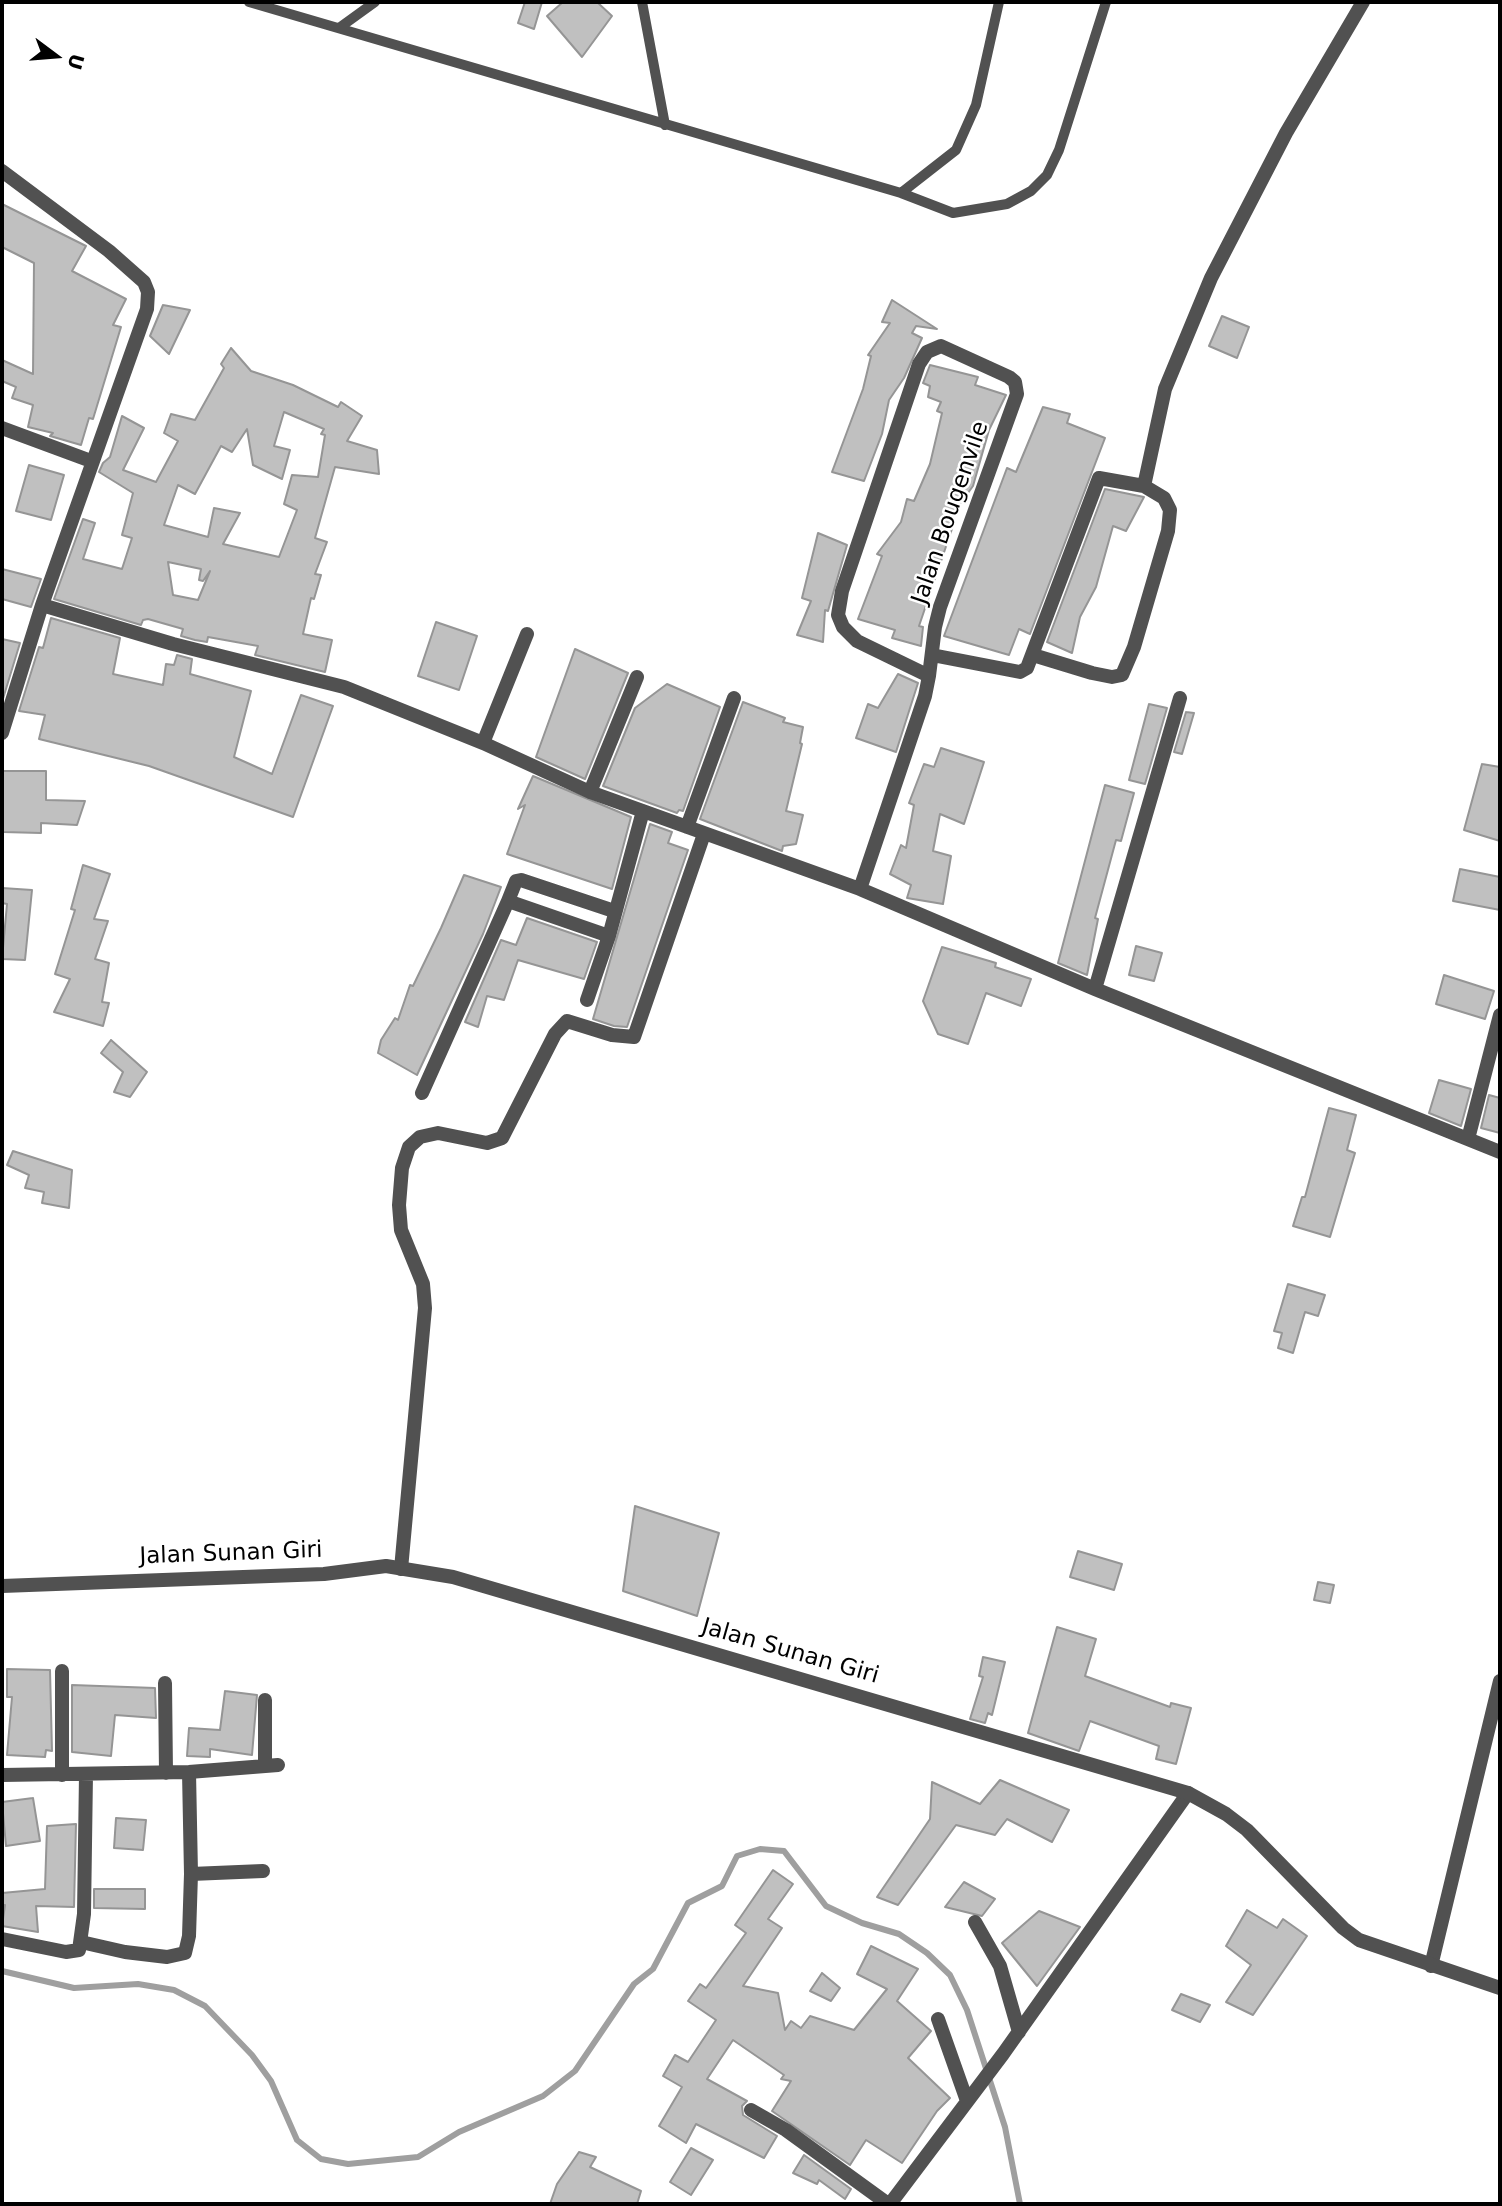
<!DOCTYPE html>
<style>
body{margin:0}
#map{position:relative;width:1502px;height:2206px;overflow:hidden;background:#fff;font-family:"DejaVu Sans",sans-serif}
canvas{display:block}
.frame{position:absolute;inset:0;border:4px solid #000;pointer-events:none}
.north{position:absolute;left:21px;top:21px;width:70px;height:70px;-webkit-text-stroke:5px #fff;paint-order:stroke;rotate:106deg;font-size:19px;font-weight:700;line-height:28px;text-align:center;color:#000}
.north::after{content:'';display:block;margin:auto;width:24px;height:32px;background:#000;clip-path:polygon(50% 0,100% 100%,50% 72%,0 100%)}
</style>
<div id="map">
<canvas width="1502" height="2206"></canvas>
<div class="frame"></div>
<div class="north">U</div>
</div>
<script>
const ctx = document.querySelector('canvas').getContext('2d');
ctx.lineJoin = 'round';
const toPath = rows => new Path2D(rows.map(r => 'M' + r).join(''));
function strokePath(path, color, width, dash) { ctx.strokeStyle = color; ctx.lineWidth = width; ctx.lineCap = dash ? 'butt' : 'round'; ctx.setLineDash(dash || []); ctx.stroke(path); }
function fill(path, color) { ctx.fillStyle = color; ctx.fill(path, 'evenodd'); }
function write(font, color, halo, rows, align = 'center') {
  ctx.font = font + ' "DejaVu Sans",sans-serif'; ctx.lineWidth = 5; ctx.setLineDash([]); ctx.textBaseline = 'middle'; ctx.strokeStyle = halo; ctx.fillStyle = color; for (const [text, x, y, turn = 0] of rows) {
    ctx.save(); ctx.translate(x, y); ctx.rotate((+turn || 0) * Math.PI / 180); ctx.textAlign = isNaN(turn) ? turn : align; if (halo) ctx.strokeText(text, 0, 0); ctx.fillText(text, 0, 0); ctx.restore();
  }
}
const stream = toPath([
 [2,1971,74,1988,138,1984,174,1990,205,2006,252,2055,271,2081,297,2140,321,2159,348,2164,418,2157,459,2132,543,2096,575,2071,634,1984,653,1969,688,1903,722,1886,737,1856,760,1849,784,1851,826,1906,862,1923,899,1934,927,1953,950,1975,967,2010,1005,2127,1020,2204]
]);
const building = toPath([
 [525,2,542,2,534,29,518,23,525,2],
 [563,2,597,2,612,16,582,57,547,16,563,2],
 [2,204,86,246,72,271,126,299,113,325,121,327,93,419,89,418,81,445,50,436,53,433,28,427,33,405,12,398,16,387,2,381,2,360,33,374,34,263,2,247,2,204],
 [892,300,937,329,916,326,912,333,922,338,904,378,889,400,882,434,864,481,832,472,863,389,871,356,868,355,890,323,882,322,892,300],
 [163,305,190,310,169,354,150,336,163,305],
 [1222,316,1249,327,1237,358,1209,346,1222,316],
 [231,348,251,371,293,385,338,407,341,402,362,416,347,441,377,450,379,474,335,467,315,538,327,542,315,574,321,575,314,599,311,598,303,634,332,640,325,672,255,655,258,646,208,637,207,642,195,640,181,636,183,629,148,619,143,620,141,625,54,599,83,519,95,523,83,559,122,569,132,538,122,535,133,493,99,472,103,463,110,457,122,416,144,428,123,470,156,482,178,441,164,433,171,414,195,420,224,368,221,364,231,348],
 [284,412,324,429,321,434,325,435,318,477,292,475,284,504,297,510,279,557,223,544,240,513,214,508,208,537,164,525,178,485,195,494,221,446,232,452,247,429,253,465,282,479,290,450,274,446,284,412],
 [168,562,201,569,199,580,203,581,210,571,198,600,173,595,168,562],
 [930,365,978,377,975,385,1006,395,989,430,973,486,950,518,955,520,919,626,923,627,921,646,892,638,895,630,858,619,882,556,877,554,901,522,907,499,914,501,930,464,942,413,937,411,941,402,928,397,930,386,923,383,930,365],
 [1043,407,1070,414,1067,423,1105,438,1030,634,1019,629,1009,655,944,636,1007,468,1016,472,1043,407],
 [29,465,64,475,51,520,16,511,29,465],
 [1105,489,1144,497,1126,531,1113,526,1096,587,1080,617,1072,653,1047,642,1105,489],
 [818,533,847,545,828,611,825,610,823,642,797,635,811,601,802,598,818,533],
 [2,569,41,579,31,607,2,599,2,569],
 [51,618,120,638,113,674,163,685,166,664,174,665,177,655,192,659,190,674,251,691,234,757,272,774,301,695,333,706,293,817,149,766,39,739,45,715,19,711,39,647,43,648,51,618],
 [436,622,477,636,459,690,418,676,436,622],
 [2,639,20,643,2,702,2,639],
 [575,649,628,673,585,779,536,757,575,649],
 [898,674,918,683,896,752,856,738,868,704,878,708,898,674],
 [667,684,720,707,683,811,679,810,677,813,603,786,635,708,667,684],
 [743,702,785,718,783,722,803,727,800,743,802,744,786,811,803,815,796,844,783,846,782,851,700,819,743,702],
 [1149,704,1167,708,1145,784,1129,780,1149,704],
 [1186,712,1194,713,1182,754,1174,752,1186,712],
 [941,748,984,762,964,824,940,814,933,851,951,856,943,904,907,898,911,885,890,874,901,845,906,848,914,805,909,803,924,764,934,767,941,748],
 [1482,764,1500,767,1500,841,1464,830,1482,764],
 [2,771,46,771,46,800,85,801,77,825,41,823,41,833,3,832,2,771],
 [533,776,631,817,612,889,507,854,525,805,518,809,533,776],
 [1105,785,1134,793,1121,841,1116,840,1095,918,1098,919,1087,975,1058,963,1105,785],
 [650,824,672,832,668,843,688,850,627,1027,614,1026,593,1019,650,824],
 [83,865,110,874,94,919,108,921,95,959,109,963,102,1002,109,1003,103,1026,54,1012,70,979,55,974,75,910,71,909,83,865],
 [1460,869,1500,877,1500,910,1453,901,1460,869],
 [464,875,501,887,483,934,417,1075,378,1053,381,1040,395,1018,398,1020,410,985,413,986,441,928,464,875],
 [2,888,32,890,25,960,2,959,7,904,2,903,2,888],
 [527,918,597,942,584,979,518,960,504,1000,487,996,478,1027,465,1022,501,940,516,945,527,918],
 [1136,946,1162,953,1154,981,1129,975,1136,946],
 [942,947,996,963,995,967,1031,979,1021,1006,986,993,968,1044,938,1034,923,1001,942,947],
 [1444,975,1494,991,1485,1019,1436,1004,1444,975],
 [111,1040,147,1072,130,1097,114,1092,123,1072,101,1053,111,1040],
 [1439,1080,1471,1089,1461,1126,1429,1113,1439,1080],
 [1489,1095,1500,1098,1500,1133,1481,1128,1489,1095],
 [1329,1108,1356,1115,1347,1150,1355,1153,1330,1237,1293,1226,1302,1197,1305,1197,1329,1108],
 [13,1151,72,1170,69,1208,42,1203,44,1192,25,1188,29,1175,7,1165,13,1151],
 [1288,1284,1325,1295,1318,1316,1305,1312,1293,1353,1278,1348,1282,1333,1274,1331,1288,1284],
 [635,1506,719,1533,697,1616,623,1591,635,1506],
 [1078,1551,1122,1564,1114,1590,1070,1577,1078,1551],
 [1318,1582,1334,1585,1330,1603,1314,1600,1318,1582],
 [1057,1627,1096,1639,1085,1676,1170,1707,1171,1703,1191,1708,1176,1764,1156,1759,1159,1746,1090,1721,1079,1751,1028,1733,1057,1627],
 [983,1657,1005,1662,992,1715,988,1713,985,1723,970,1719,983,1677,979,1676,983,1657],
 [7,1669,50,1670,52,1751,46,1750,45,1757,7,1755,12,1697,7,1697,7,1669],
 [72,1685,155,1688,156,1718,115,1715,111,1756,72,1752,72,1685],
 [225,1691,257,1695,252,1755,210,1749,210,1757,187,1756,189,1728,220,1730,225,1691],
 [1000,1780,1069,1810,1052,1842,1007,1819,995,1835,956,1825,898,1905,877,1897,930,1819,932,1782,980,1804,1000,1780],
 [33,1798,40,1841,6,1846,2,1802,33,1798],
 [116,1818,146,1820,143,1850,114,1848,116,1818],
 [76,1824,74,1907,36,1906,38,1932,2,1926,5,1905,2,1905,2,1893,45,1889,47,1826,76,1824],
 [773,1870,793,1884,768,1919,782,1928,743,1986,778,1993,785,2030,791,2021,801,2028,810,2016,854,2030,887,1989,857,1974,871,1946,918,1969,897,2001,931,2031,908,2058,950,2098,937,2111,902,2163,866,2140,850,2165,772,2111,791,2081,781,2079,784,2075,733,2040,707,2079,747,2101,742,2106,743,2115,777,2136,764,2158,696,2124,686,2143,659,2126,682,2087,663,2076,675,2055,688,2062,716,2020,688,2001,700,1984,706,1988,746,1933,735,1925,773,1870],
 [964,1882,995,1899,982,1916,945,1907,964,1882],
 [94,1889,145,1889,145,1909,94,1908,94,1889],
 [1247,1910,1277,1928,1283,1919,1307,1936,1253,2015,1226,2002,1251,1965,1226,1946,1247,1910],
 [1039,1911,1080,1927,1037,1986,1002,1943,1039,1911],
 [822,1973,840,1988,831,2001,810,1991,822,1973],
 [1181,1994,1210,2005,1200,2022,1172,2010,1181,1994],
 [691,2148,713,2160,691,2195,670,2182,691,2148],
 [579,2152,596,2157,590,2167,641,2191,637,2204,550,2204,557,2184,579,2152],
 [804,2155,851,2189,845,2199,819,2180,817,2184,793,2173,804,2155]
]);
const service = toPath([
 [249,2,901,193,953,213,1007,204,1031,191,1047,175,1059,150,1106,2],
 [642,2,665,125],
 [339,28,375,2],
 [901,193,956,150,976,105,999,2]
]);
const minor = toPath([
 [2,171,109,251,144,282,148,292,147,309,42,605,2,733],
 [2,428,91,461],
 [1144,486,1165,389,1211,278,1286,133,1363,2],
 [42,605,173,644,344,687,483,743,590,792,860,889,1095,989,1500,1152],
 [932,655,1020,672,1027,668,1099,478,1144,486,1164,498,1170,510,1168,531,1134,647,1122,675,1112,677,1092,673,1033,655],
 [483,743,527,634],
 [590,792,637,677],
 [687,827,734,698],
 [860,889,925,696,929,676,935,627,940,607,1017,394,1015,382,1009,377,941,346,927,352,919,364,842,591,838,615,843,627,857,641,929,676],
 [508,901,516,881,521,880,614,911],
 [1095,989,1180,698],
 [587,1000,609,936],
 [422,1093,508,901,609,936,643,811],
 [1468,1139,1500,1015],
 [401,1569,425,1308,423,1284,401,1230,399,1205,402,1168,409,1147,420,1137,438,1133,487,1143,502,1138,555,1034,567,1021,612,1035,634,1037,704,834],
 [62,1671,62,1775],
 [165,1683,166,1773],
 [265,1766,265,1700],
 [2,1775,189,1772,278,1765],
 [191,1874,263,1871],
 [975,1922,1000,1966,1019,2032],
 [2,1939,66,1952,79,1950,84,1914,86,1774],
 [81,1942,125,1952,167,1957,185,1953,189,1936,191,1874,189,1772],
 [1431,1966,1500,1681],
 [938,2019,967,2101],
 [751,2110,786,2130,888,2204],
 [890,2204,1003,2054,1188,1793]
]);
const tertiary = toPath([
 [2,1586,324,1574,386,1566,453,1577,1188,1793,1226,1814,1247,1830,1343,1928,1359,1940,1500,1988]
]);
const streetNames = [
 ["Jalan Bougenvile",951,513,-71],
 ["Jalan Sunan Giri",231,1554,-2],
 ["Jalan Sunan Giri",790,1652,16]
];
strokePath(stream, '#9f9f9f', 6);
fill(building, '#c0c0c0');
strokePath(building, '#959595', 2);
strokePath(service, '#515151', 10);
strokePath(minor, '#515151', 14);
strokePath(tertiary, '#515151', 14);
write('23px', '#000', '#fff', streetNames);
</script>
